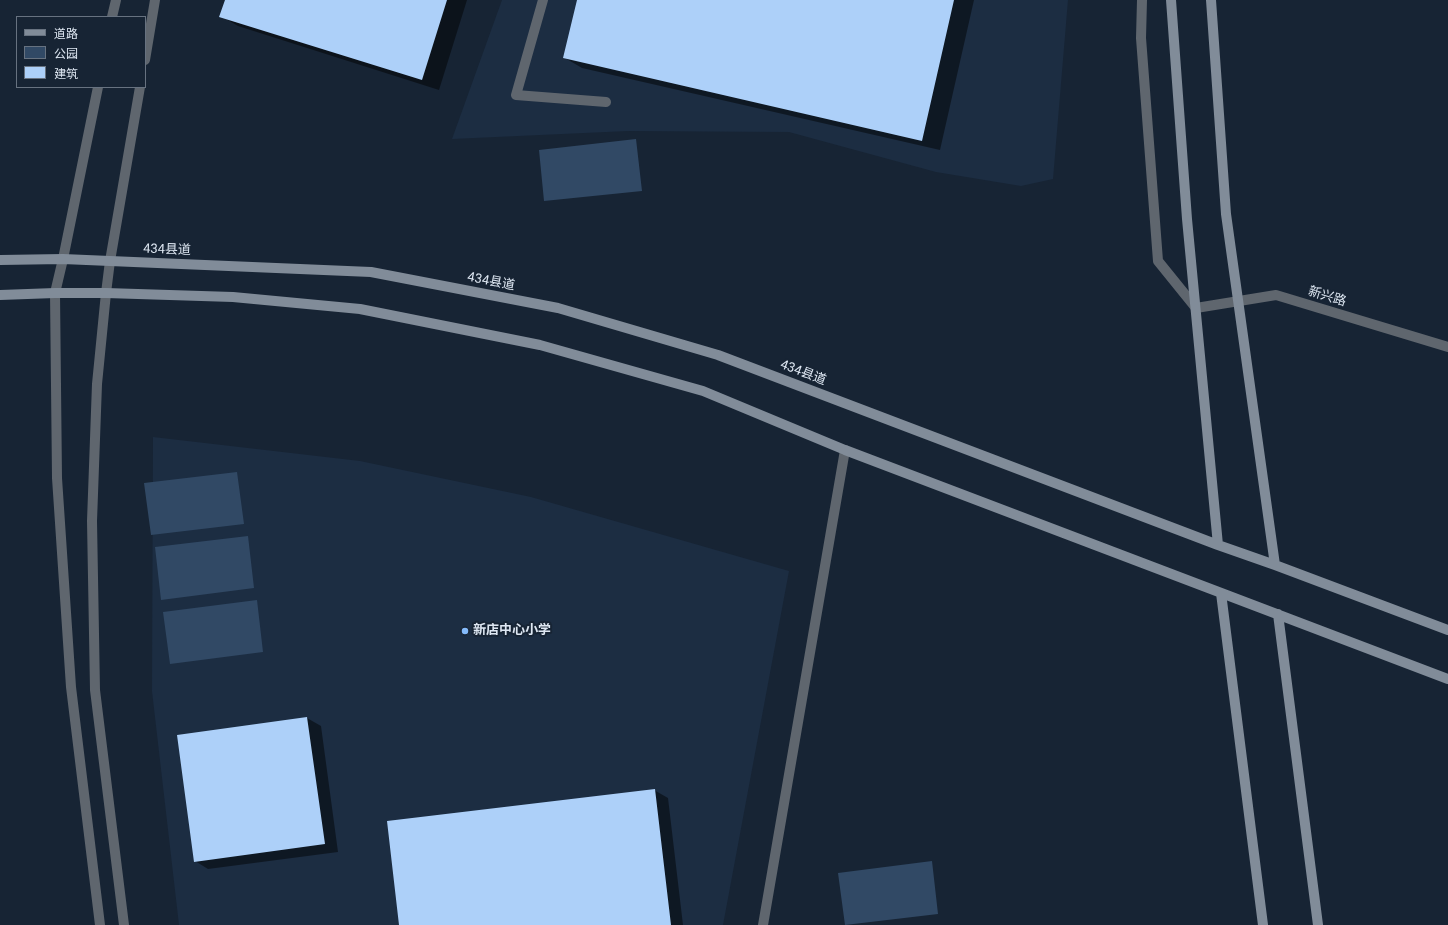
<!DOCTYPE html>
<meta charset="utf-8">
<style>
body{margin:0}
#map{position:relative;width:1448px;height:925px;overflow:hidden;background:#172434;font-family:Roboto,"Noto Sans SC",sans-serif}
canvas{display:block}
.legend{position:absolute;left:16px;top:16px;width:130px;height:72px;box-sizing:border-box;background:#172434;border:1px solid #677280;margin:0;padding:5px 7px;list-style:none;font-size:12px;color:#dee7f2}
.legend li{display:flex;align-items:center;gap:8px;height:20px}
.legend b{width:20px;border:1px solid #677280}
</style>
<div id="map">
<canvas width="1448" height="925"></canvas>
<ul class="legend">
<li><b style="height:5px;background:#818c99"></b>道路</li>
<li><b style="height:11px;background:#314965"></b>公园</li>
<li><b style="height:11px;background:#add0f9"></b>建筑</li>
</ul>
</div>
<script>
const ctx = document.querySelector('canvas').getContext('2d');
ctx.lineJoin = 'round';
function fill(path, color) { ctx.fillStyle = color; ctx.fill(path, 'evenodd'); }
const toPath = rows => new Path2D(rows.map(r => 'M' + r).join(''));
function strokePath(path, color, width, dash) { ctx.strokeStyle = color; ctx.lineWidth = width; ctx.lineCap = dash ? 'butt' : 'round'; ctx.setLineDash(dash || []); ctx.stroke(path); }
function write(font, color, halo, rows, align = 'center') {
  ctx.font = font + ' Roboto,"Noto Sans SC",sans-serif'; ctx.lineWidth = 4; ctx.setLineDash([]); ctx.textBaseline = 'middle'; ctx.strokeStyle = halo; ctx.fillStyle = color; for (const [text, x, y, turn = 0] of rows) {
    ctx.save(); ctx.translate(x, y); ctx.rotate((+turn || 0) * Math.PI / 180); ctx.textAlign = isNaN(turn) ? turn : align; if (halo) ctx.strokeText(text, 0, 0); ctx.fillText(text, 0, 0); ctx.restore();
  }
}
const built = toPath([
 [502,0,1068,0,1053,179,1021,186,936,172,789,132,628,131,452,139],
 [153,437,360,461,531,497,789,571,723,925,179,925,152,691]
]);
const green = toPath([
 [636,139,642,191,544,201,539,150],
 [237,472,244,524,151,535,144,483],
 [248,536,254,588,161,600,155,547],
 [257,600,263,652,170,664,163,612],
 [932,861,938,914,845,925,838,873]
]);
const shadow = toPath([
 [226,0,467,0,439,90,238,26,221,16],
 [578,0,974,0,940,150,582,68,565,58],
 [307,718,321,726,338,852,208,869,195,861,178,736],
 [654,790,668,798,683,925,401,925]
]);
const building = toPath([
 [225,0,447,0,422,80,219,17],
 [577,0,954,0,922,141,563,58],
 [307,717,325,844,194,862,177,735],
 [655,789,671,925,399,925,387,821]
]);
const minor = toPath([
 [543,0,516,95,606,102],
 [1142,0,1141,38,1158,261,1196,308],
 [763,925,845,450]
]);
const tertiary = toPath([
 [112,17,116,0],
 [145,60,155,0],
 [98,87,63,259,55,293,57,478,71,687,100,925],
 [1196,308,1276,295,1448,347],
 [124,925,95,690,92,521,97,384,106,293,110,261,140,87]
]);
const secondary = toPath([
 [1171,0,1187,219,1218,545],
 [1211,0,1226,214,1275,565],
 [0,260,63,259,110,261,371,272,558,308,718,355,1218,545,1275,565,1448,630],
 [0,295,55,293,106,293,233,297,360,309,540,345,703,391,845,450,1448,679],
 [1221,593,1263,925],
 [1278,614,1318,925]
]);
const markers = [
 [465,631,4,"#85bbfb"]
];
const streetNames = [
 ["434县道",167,250,2],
 ["434县道",491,282,11],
 ["新兴路",1327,297,17],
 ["434县道",803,373,21]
];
const poiNames = [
 ["新店中心小学",473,631]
];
fill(built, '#1c2d42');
fill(green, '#314965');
fill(shadow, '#0007');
fill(building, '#add0f9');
strokePath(minor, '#5f666e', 10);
strokePath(tertiary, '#5f666e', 10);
strokePath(secondary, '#818c99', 10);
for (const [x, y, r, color] of markers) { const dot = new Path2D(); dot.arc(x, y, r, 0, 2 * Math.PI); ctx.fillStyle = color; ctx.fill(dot); strokePath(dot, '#172434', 1.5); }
write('13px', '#dee7f2', '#172434', streetNames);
write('bold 13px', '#dee7f2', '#172434', poiNames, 'left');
</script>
